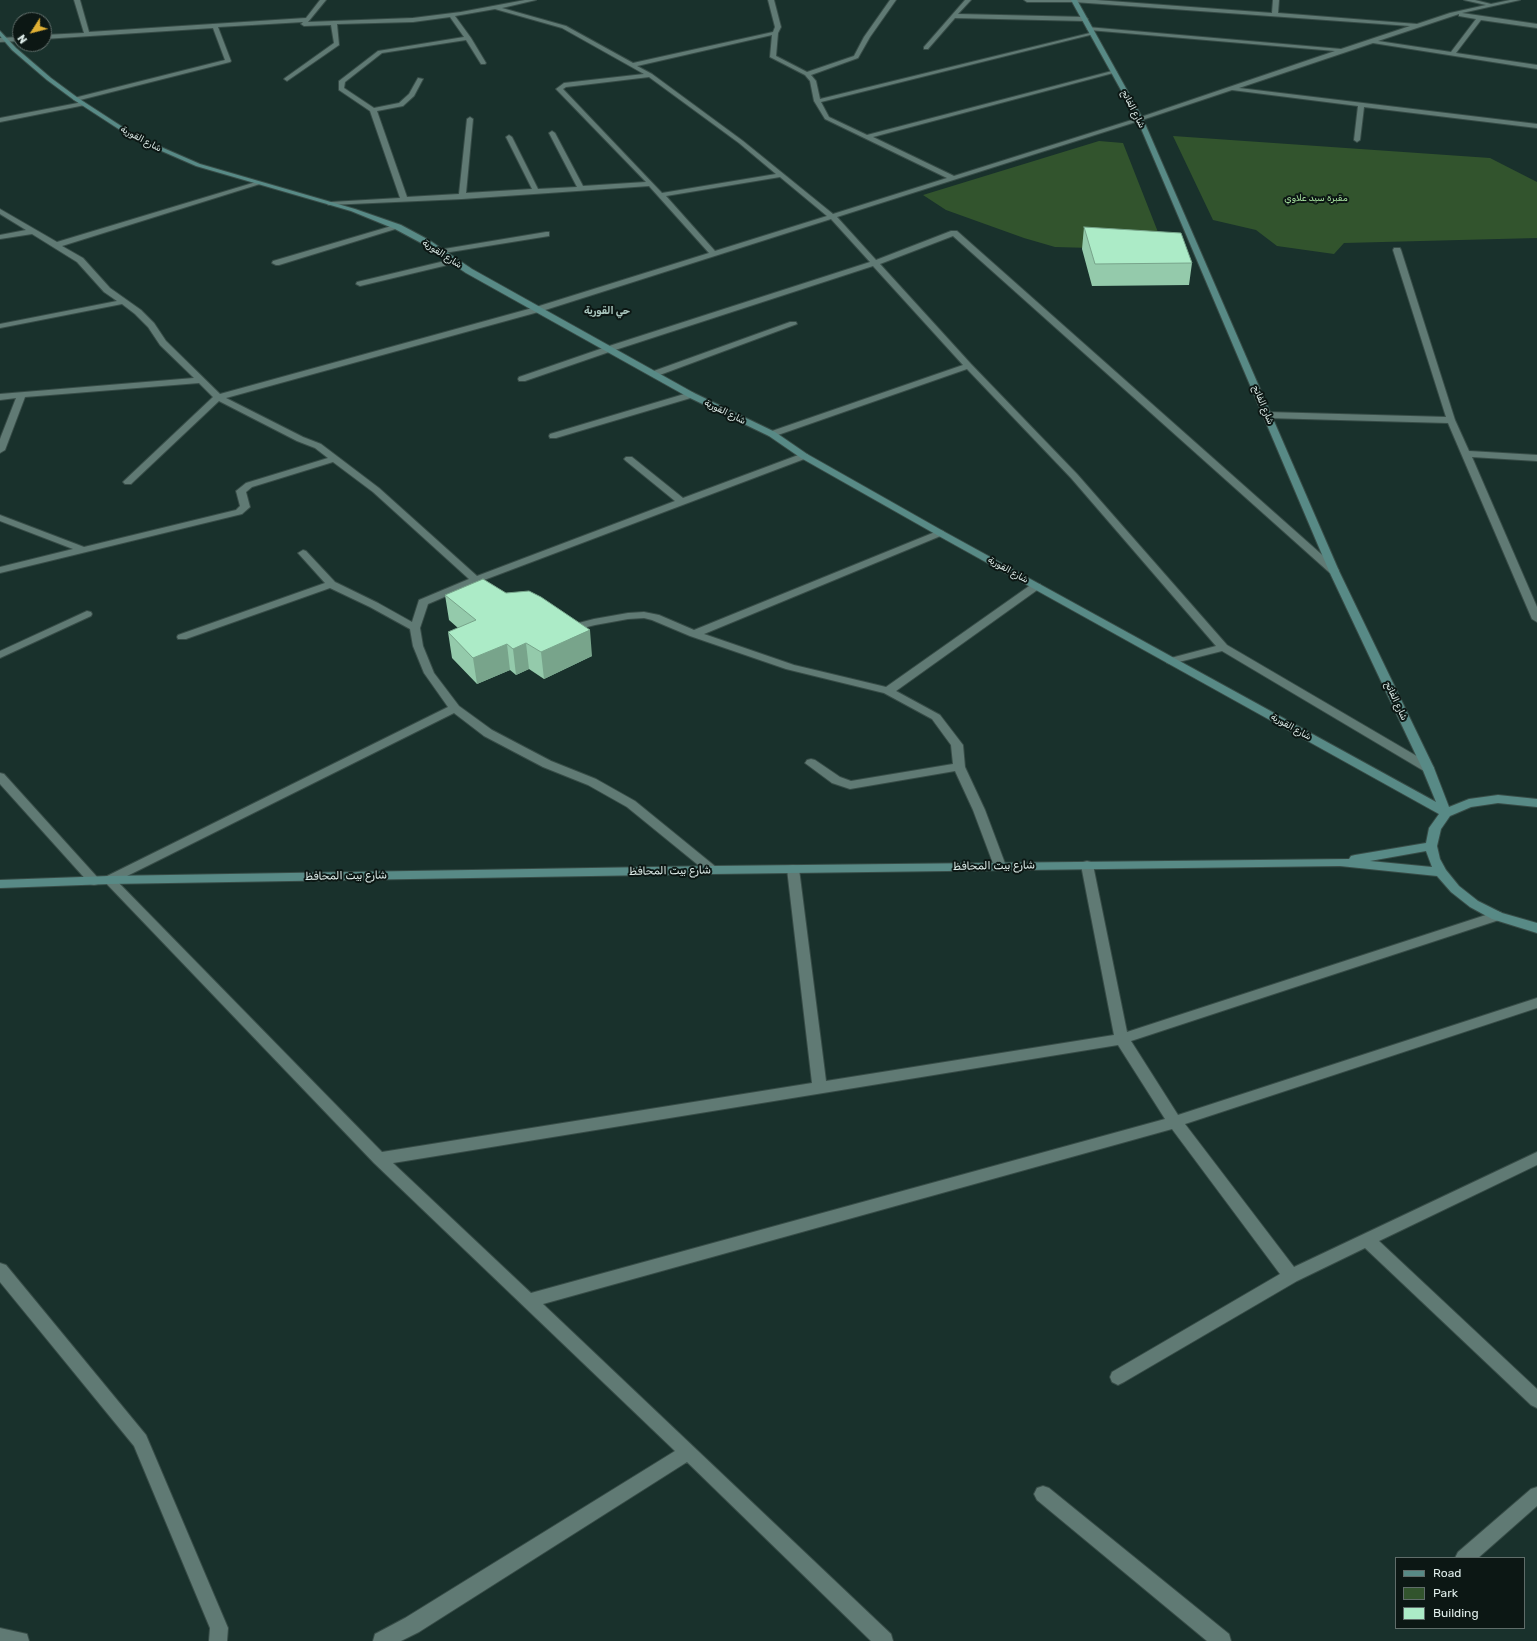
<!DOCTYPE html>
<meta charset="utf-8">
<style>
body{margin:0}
#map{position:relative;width:1537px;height:1641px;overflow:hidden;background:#19312c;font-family:Rubik,sans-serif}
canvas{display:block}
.legend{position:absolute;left:1395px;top:1557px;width:130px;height:72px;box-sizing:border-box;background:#0c1714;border:1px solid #606d6a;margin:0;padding:5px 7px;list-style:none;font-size:12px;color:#dfedea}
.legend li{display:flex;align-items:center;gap:8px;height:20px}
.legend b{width:20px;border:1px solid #606d6a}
.north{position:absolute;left:12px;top:12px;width:40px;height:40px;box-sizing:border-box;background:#0c1714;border:1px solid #606d6a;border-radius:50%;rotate:234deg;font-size:11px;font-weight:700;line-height:16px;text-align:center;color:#dfedea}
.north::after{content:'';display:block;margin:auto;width:14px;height:18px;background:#e0b034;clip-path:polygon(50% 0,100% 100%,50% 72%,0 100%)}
</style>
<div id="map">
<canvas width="1537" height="1641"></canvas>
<ul class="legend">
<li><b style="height:5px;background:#588a86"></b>Road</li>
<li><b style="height:11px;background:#32542d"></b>Park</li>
<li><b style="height:11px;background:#acebc7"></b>Building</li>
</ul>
<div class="north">N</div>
</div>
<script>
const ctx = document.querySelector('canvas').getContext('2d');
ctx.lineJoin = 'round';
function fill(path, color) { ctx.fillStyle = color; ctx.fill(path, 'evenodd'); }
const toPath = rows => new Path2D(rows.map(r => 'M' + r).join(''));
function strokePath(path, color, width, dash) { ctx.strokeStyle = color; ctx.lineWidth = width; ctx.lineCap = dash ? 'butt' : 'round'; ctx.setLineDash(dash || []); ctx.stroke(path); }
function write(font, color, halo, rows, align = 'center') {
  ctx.font = font + ' Rubik,Vazirmatn,sans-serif'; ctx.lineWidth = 4; ctx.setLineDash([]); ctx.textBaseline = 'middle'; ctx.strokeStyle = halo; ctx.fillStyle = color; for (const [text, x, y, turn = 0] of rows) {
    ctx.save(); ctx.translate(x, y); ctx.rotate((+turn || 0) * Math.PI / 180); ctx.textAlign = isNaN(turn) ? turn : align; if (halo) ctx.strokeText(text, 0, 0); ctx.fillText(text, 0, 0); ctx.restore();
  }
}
const green = toPath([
 [1173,136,1490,158,1537,182,1537,238,1344,243,1334,254,1277,246,1256,230,1213,220],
 [1099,141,1123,143,1165,250,1055,247,1024,238,946,210,923,195]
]);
const lane = toPath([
 [453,259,457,261,456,263,360,286,356,284,357,282,453,259],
 [790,322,796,322,797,324,657,376,651,376,650,374,651,372,790,322]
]);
const street = toPath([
 [74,0,80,0,89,32,306,18,320,0,326,0,308,22,413,18,461,12,525,0,536,0,502,8,566,26,633,63,773,32,775,27,768,0,774,0,781,27,778,33,776,56,807,72,854,56,864,37,890,0,896,0,870,37,858,58,811,75,816,81,820,99,1094,32,1094,34,821,102,829,117,867,135,1112,71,1117,72,873,137,954,176,1138,118,1335,51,1089,30,1087,29,1087,27,1341,49,1410,26,1074,2,1027,2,1024,0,1096,0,1272,13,1273,0,1279,0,1278,13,1417,24,1450,13,1486,5,1464,0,1475,0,1491,4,1510,0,1520,0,1462,13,1537,24,1537,28,1481,20,1456,53,1537,65,1537,69,1373,43,1239,88,1537,124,1537,128,1364,107,1360,140,1357,142,1354,140,1358,106,1232,90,1142,120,837,217,876,260,951,231,957,231,1338,569,1339,571,1338,573,1330,573,953,236,880,264,971,364,1077,474,1227,645,1432,765,1434,768,1432,771,1424,771,1222,651,1171,664,1167,663,1166,661,1167,659,1216,646,1071,478,967,369,775,436,769,436,768,434,769,432,963,365,873,266,612,351,525,381,519,381,518,379,519,377,606,347,870,262,831,219,542,311,226,398,303,437,321,444,379,488,477,576,675,501,626,461,624,459,626,457,632,457,683,498,801,454,807,454,809,456,807,458,484,580,495,587,496,589,495,591,487,591,475,584,428,604,420,628,423,646,434,673,459,706,492,730,551,761,596,779,635,801,716,867,718,870,716,873,712,874,708,873,627,807,588,785,543,767,484,736,454,713,117,881,382,1152,812,1083,787,869,789,866,793,865,797,866,799,869,826,1081,1114,1035,1081,865,1083,862,1087,861,1091,862,1093,865,1127,1032,1492,913,1497,911,1502,913,1503,916,1502,919,1131,1041,1178,1115,1537,998,1537,1008,1185,1124,1294,1267,1537,1152,1537,1165,1379,1241,1537,1389,1537,1408,1531,1405,1365,1248,1297,1281,1124,1382,1118,1385,1112,1382,1110,1377,1112,1372,1280,1274,1172,1129,543,1304,891,1634,893,1641,871,1641,687,1462,419,1632,401,1641,373,1641,375,1634,405,1618,675,1451,374,1163,103,880,105,877,448,707,424,673,413,646,410,629,370,607,330,588,186,639,178,639,177,637,178,635,325,583,298,553,303,550,306,551,335,582,378,603,412,622,419,600,469,579,373,492,333,462,252,487,246,492,250,507,242,514,0,573,0,567,73,549,0,521,0,515,84,547,236,510,240,506,236,491,246,483,328,458,315,448,297,441,219,401,131,484,125,484,123,482,125,480,213,397,199,383,25,397,5,450,0,453,0,439,16,398,0,400,0,394,194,378,160,345,148,327,135,314,122,304,0,328,0,324,117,301,104,292,77,262,32,234,0,239,0,235,26,230,0,214,0,209,57,242,256,182,260,182,260,184,62,246,83,258,110,288,141,310,154,323,166,341,220,394,536,307,709,253,649,186,462,199,329,205,327,204,331,202,400,198,370,111,339,90,339,81,378,51,464,37,450,17,413,22,337,24,339,45,287,81,284,79,285,78,334,43,331,25,304,26,301,24,303,22,218,27,231,61,230,62,76,101,73,99,74,98,225,60,213,28,44,39,44,35,84,33,74,0],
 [495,9,562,28,644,74,564,83,556,89,646,182,583,186,555,133,552,131,549,133,577,187,538,189,512,137,509,135,506,137,532,189,466,193,473,119,470,117,467,119,459,194,407,197,377,111,403,106,414,96,423,79,418,78,409,94,399,103,374,108,344,88,345,82,382,53,466,40,481,64,485,64,486,63,471,38,455,16,495,9],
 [1459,14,1459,16,1476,19,1451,52,1378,41,1459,14],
 [772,35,770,57,805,75,810,81,814,101,825,119,947,178,833,214,743,141,652,74,637,66,772,35],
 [649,77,739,143,776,174,662,193,563,89,566,87,649,77],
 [780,177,827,216,715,251,666,196,780,177],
 [1118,1045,1165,1119,531,1293,393,1163,1118,1045],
 [965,0,971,0,958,14,1085,17,1088,19,1085,21,955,18,928,49,924,49,924,47,965,0],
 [20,37,20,41,0,42,0,38,20,37],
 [83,102,85,103,85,105,0,122,0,118,83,102],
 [395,225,398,225,402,227,279,265,276,265,272,263,273,261,395,225],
 [546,232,549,232,549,236,438,254,434,252,438,250,546,232],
 [1394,248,1400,248,1401,250,1455,420,1469,451,1537,455,1537,461,1472,457,1537,607,1537,622,1532,619,1448,423,1267,418,1263,415,1267,412,1446,417,1393,250,1394,248],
 [691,392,694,393,695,395,694,397,556,438,550,438,549,436,550,434,691,392],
 [940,530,943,531,945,533,943,535,704,634,794,665,886,687,1032,584,1040,584,1041,586,1040,588,896,691,940,715,963,745,965,767,985,810,1006,866,1004,869,1000,870,996,869,994,866,973,810,955,771,850,789,832,783,805,763,807,760,811,759,815,760,840,777,851,781,953,764,951,745,932,719,884,693,786,669,690,636,652,620,644,618,628,619,595,625,567,632,562,629,563,627,594,619,628,613,644,612,659,615,694,630,940,530],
 [87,611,91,612,92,614,91,616,0,658,0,651,87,611],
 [0,773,4,774,98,878,100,881,98,884,94,885,90,884,0,784,0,773],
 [0,1263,6,1265,146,1435,228,1628,227,1641,209,1641,210,1628,134,1446,0,1282,0,1263],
 [1043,1486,1049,1488,1229,1634,1231,1641,1207,1641,1037,1500,1034,1494,1037,1488,1043,1486],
 [1537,1487,1537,1506,1478,1558,1455,1558,1458,1552,1531,1489,1537,1487],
 [0,1628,27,1634,29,1641,0,1641,0,1628]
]);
const secondary = toPath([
 [1071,0,1077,0,1143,119,1339,571,1434,768,1449,807,1469,799,1498,795,1537,799,1537,807,1498,803,1471,807,1450,816,1441,829,1437,846,1440,859,1446,870,1459,886,1478,901,1502,913,1537,923,1537,933,1492,919,1470,907,1451,892,1437,876,1340,866,712,874,109,884,0,888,0,880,109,876,712,866,1349,859,1351,856,1355,855,1426,843,1429,828,1439,814,937,535,801,458,769,436,688,397,466,273,423,244,395,229,351,211,196,166,134,139,74,100,47,80,12,50,0,36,0,31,16,48,51,78,78,98,138,137,200,164,355,209,401,225,429,240,472,269,694,393,775,432,807,454,943,531,1436,802,1422,768,1329,571,1137,119,1071,0],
 [1426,851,1432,867,1370,861,1426,851]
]);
const wall = toPath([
 [1084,227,1192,263,1189,285,1092,286,1082,249],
 [506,593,592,656,544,679,529,669,516,675,510,670,477,684,452,658,448,632,458,628,449,620,445,595]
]);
const shadedWall = toPath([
 [590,630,592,656,544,679,541,652],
 [526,643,529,669,516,675,513,649],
 [507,644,510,670,477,684,473,658]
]);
const building = toPath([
 [1084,227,1181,233,1192,263,1095,264,1084,227],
 [483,579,506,593,529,591,541,597,590,630,541,652,526,643,513,649,507,644,473,658,448,632,476,620,445,595,483,579]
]);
const farStreetnames = [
 ["شارع الفاتح",1133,109,63],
 ["شارع القورية",141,139,28],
 ["شارع القورية",442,254,33],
 ["شارع الفاتح",1263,405,67],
 ["شارع القورية",725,412,26],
 ["شارع القورية",1008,570,29],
 ["شارع الفاتح",1396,701,65],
 ["شارع القورية",1291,727,29]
];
const farParknames = [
 ["مقبرة سيد علاوي",1316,198]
];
const farNeighbourhoodnames = [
 ["حي القورية",607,311]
];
const streetNames = [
 ["شارع بيت المحافظ",994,866,-1],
 ["شارع بيت المحافظ",670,871,-1],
 ["شارع بيت المحافظ",346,876,-1]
];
fill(green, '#32542d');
strokePath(lane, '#374c47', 2);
strokePath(street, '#374c47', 2);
strokePath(secondary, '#374c47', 2);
fill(lane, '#607a74');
fill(street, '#607a74');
fill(secondary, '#588a86');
fill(wall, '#94caab');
fill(shadedWall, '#78a48b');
fill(building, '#acebc7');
strokePath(building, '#78a48b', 1);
write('9px', '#dfedea', '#0c1714', farStreetnames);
write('9px', '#a8e39f', '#0c1714', farParknames);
write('bold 10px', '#aac6be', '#0c1714', farNeighbourhoodnames);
write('11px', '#dfedea', '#0c1714', streetNames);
</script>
